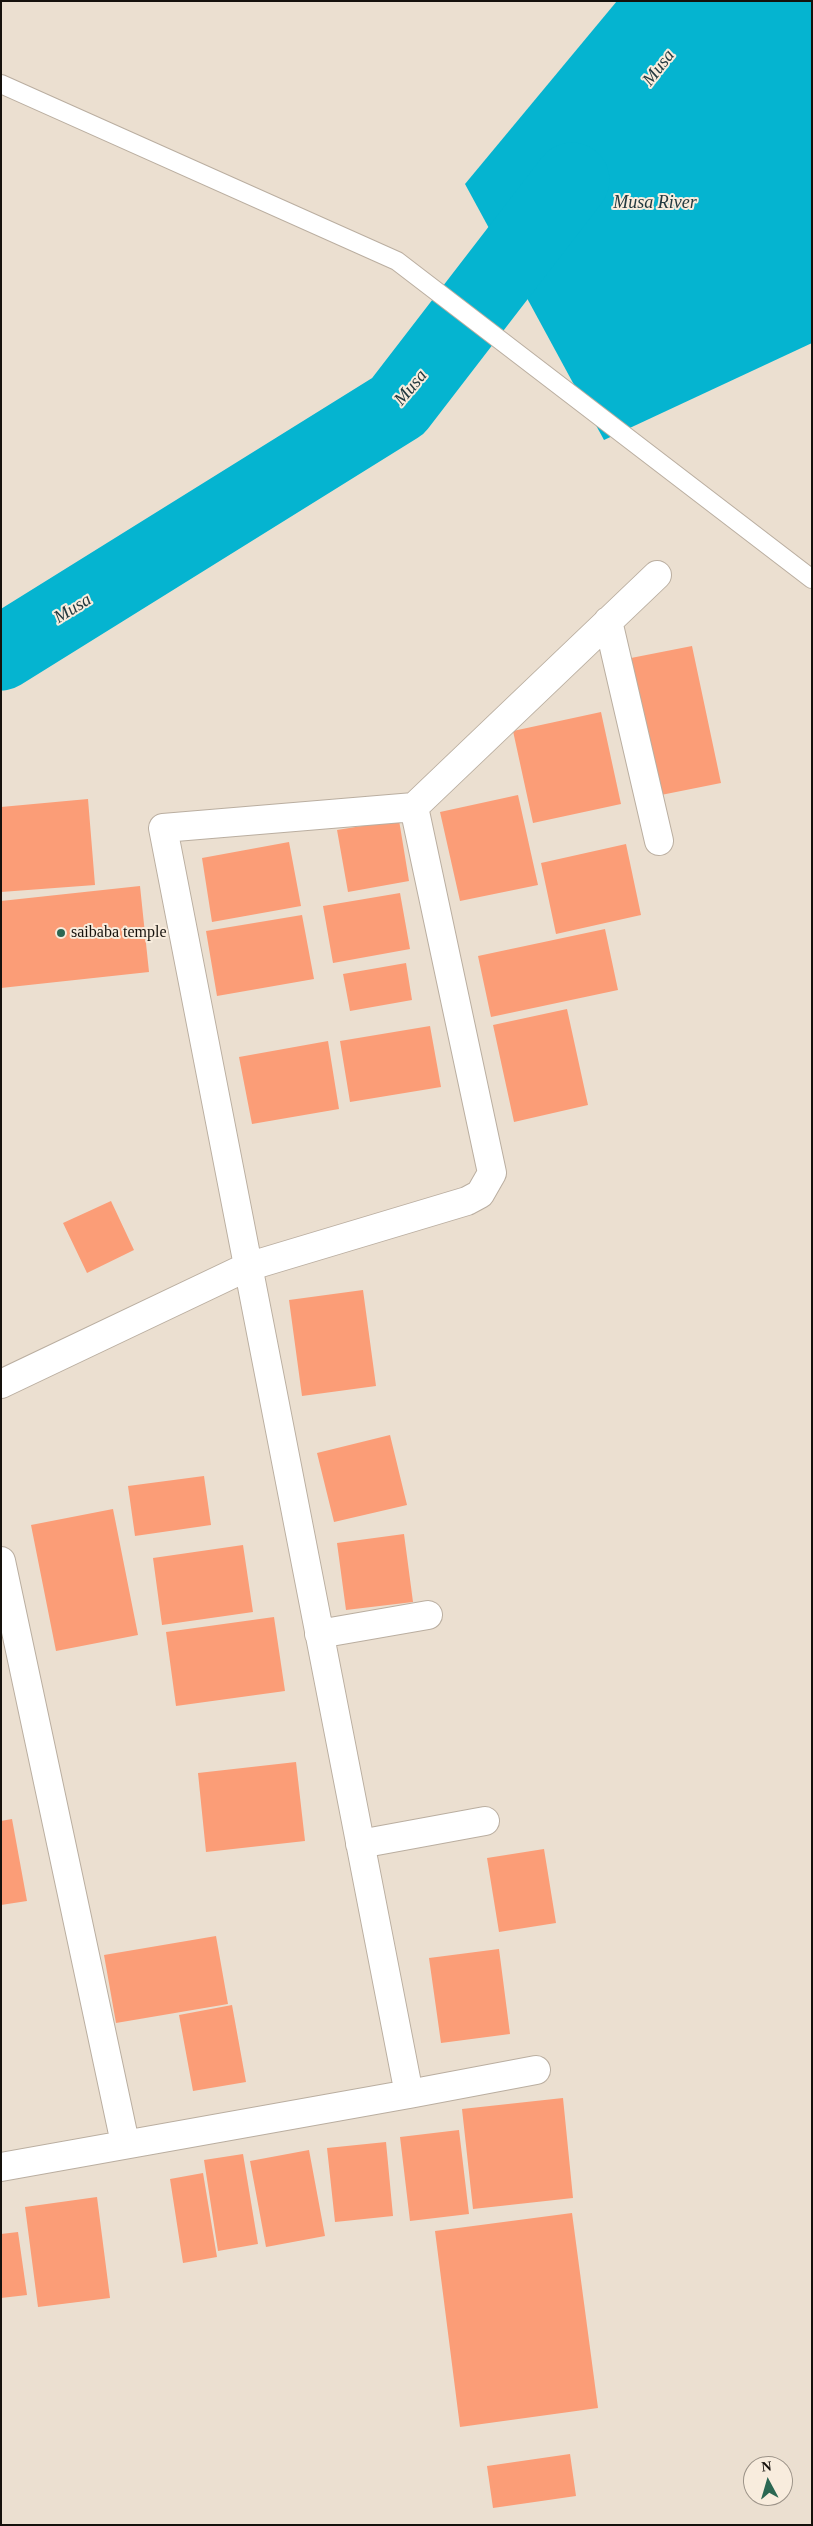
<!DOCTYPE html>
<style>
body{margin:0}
#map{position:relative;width:813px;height:2526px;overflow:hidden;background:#ebdfd0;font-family:Georgia,serif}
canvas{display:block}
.frame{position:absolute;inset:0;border:2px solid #15110c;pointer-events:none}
.north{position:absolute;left:743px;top:2456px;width:50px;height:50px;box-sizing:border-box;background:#f8ecdd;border:1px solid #9d9489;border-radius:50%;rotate:354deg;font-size:14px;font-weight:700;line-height:20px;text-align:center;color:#15110c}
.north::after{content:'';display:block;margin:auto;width:18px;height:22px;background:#2b6752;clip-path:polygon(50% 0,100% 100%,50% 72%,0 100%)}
</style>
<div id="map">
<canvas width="813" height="2526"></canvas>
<div class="frame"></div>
<div class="north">N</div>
</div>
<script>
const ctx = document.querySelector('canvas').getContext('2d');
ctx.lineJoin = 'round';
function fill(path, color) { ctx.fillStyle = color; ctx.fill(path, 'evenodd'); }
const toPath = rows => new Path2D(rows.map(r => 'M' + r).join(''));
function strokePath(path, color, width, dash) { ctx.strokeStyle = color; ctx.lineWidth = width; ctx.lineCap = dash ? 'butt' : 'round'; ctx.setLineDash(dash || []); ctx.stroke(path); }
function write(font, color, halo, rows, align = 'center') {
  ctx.font = font + ' Georgia,serif'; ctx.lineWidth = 4; ctx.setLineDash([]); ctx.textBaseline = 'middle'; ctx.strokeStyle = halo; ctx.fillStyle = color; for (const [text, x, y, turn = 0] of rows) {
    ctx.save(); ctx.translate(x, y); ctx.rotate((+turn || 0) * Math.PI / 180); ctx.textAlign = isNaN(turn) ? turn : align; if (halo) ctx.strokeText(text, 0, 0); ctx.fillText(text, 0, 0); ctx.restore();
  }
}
const water = toPath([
 [617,1,812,1,812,343,604,440,465,184]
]);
const river = toPath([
 [1,653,398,406,572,180]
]);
const building = toPath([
 [692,646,721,783,661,795,631,658],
 [601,712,621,804,533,823,513,731],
 [518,795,538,885,460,901,440,812],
 [88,799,95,885,1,892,1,807],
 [399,820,409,881,348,892,337,830],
 [289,842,301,906,212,922,202,858],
 [626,844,641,915,556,934,541,863],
 [140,886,149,972,1,988,1,901],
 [400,893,410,949,333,963,323,906],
 [302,915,314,979,217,996,206,931],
 [605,929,618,990,491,1017,478,956],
 [406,963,412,1000,350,1011,343,974],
 [567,1009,588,1105,514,1122,493,1025],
 [430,1026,441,1087,350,1102,340,1041],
 [328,1041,339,1109,252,1124,239,1057],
 [111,1201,134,1250,87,1273,63,1223],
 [363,1290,376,1386,302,1396,289,1300],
 [390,1435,407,1505,334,1522,317,1453],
 [204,1476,211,1525,135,1536,128,1486],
 [113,1509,138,1635,56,1651,31,1525],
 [404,1534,413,1602,346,1610,337,1543],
 [243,1545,253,1612,162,1625,153,1558],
 [274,1617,285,1691,176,1706,166,1632],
 [296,1762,305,1841,206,1852,198,1773],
 [12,1819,27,1901,1,1905,1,1821],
 [544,1849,556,1923,499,1932,487,1858],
 [216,1936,228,2004,116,2023,104,1955],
 [499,1949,510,2034,441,2043,429,1958],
 [232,2005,246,2082,193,2091,179,2015],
 [563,2098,573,2198,473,2209,462,2109],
 [459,2130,469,2214,410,2221,400,2137],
 [386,2142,393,2216,335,2222,327,2148],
 [309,2150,325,2236,266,2247,250,2161],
 [243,2154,258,2244,218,2251,204,2160],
 [203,2173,217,2257,183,2263,170,2179],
 [97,2197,110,2298,38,2307,25,2207],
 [572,2213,598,2408,460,2427,435,2231],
 [18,2232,27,2295,1,2298,1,2234],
 [570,2454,576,2496,493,2508,487,2466]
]);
const service = toPath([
 [1,84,397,261,812,579]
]);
const minor = toPath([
 [608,621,659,841],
 [1,1384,247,1267,467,1201,480,1194,492,1173,414,807],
 [1,1561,125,2143],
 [319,1634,428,1615],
 [360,1844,485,1821],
 [409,2094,536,2070],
 [1,2167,409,2094,163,828,414,807,657,575]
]);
const markers = [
 [61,933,5,"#2b6752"]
];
const poiNames = [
 ["saibaba temple",71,933]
];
const waterNames = [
 ["Musa",659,68,-52],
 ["Musa River",655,203],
 ["Musa",411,388,-50],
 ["Musa",73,609,-32]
];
fill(water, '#05b4d0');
strokePath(river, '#05b4d0', 75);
fill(building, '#fb9d77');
strokePath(service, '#baaea0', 20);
strokePath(minor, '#baaea0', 30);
strokePath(service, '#fff', 18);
strokePath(minor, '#fff', 28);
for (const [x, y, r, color] of markers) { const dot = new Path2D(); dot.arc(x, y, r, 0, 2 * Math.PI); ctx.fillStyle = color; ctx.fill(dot); strokePath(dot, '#f8ecdd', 2); }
write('16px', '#15110c', '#f8ecdd', poiNames, 'left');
write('italic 18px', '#233a40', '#f8ecdd', waterNames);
</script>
